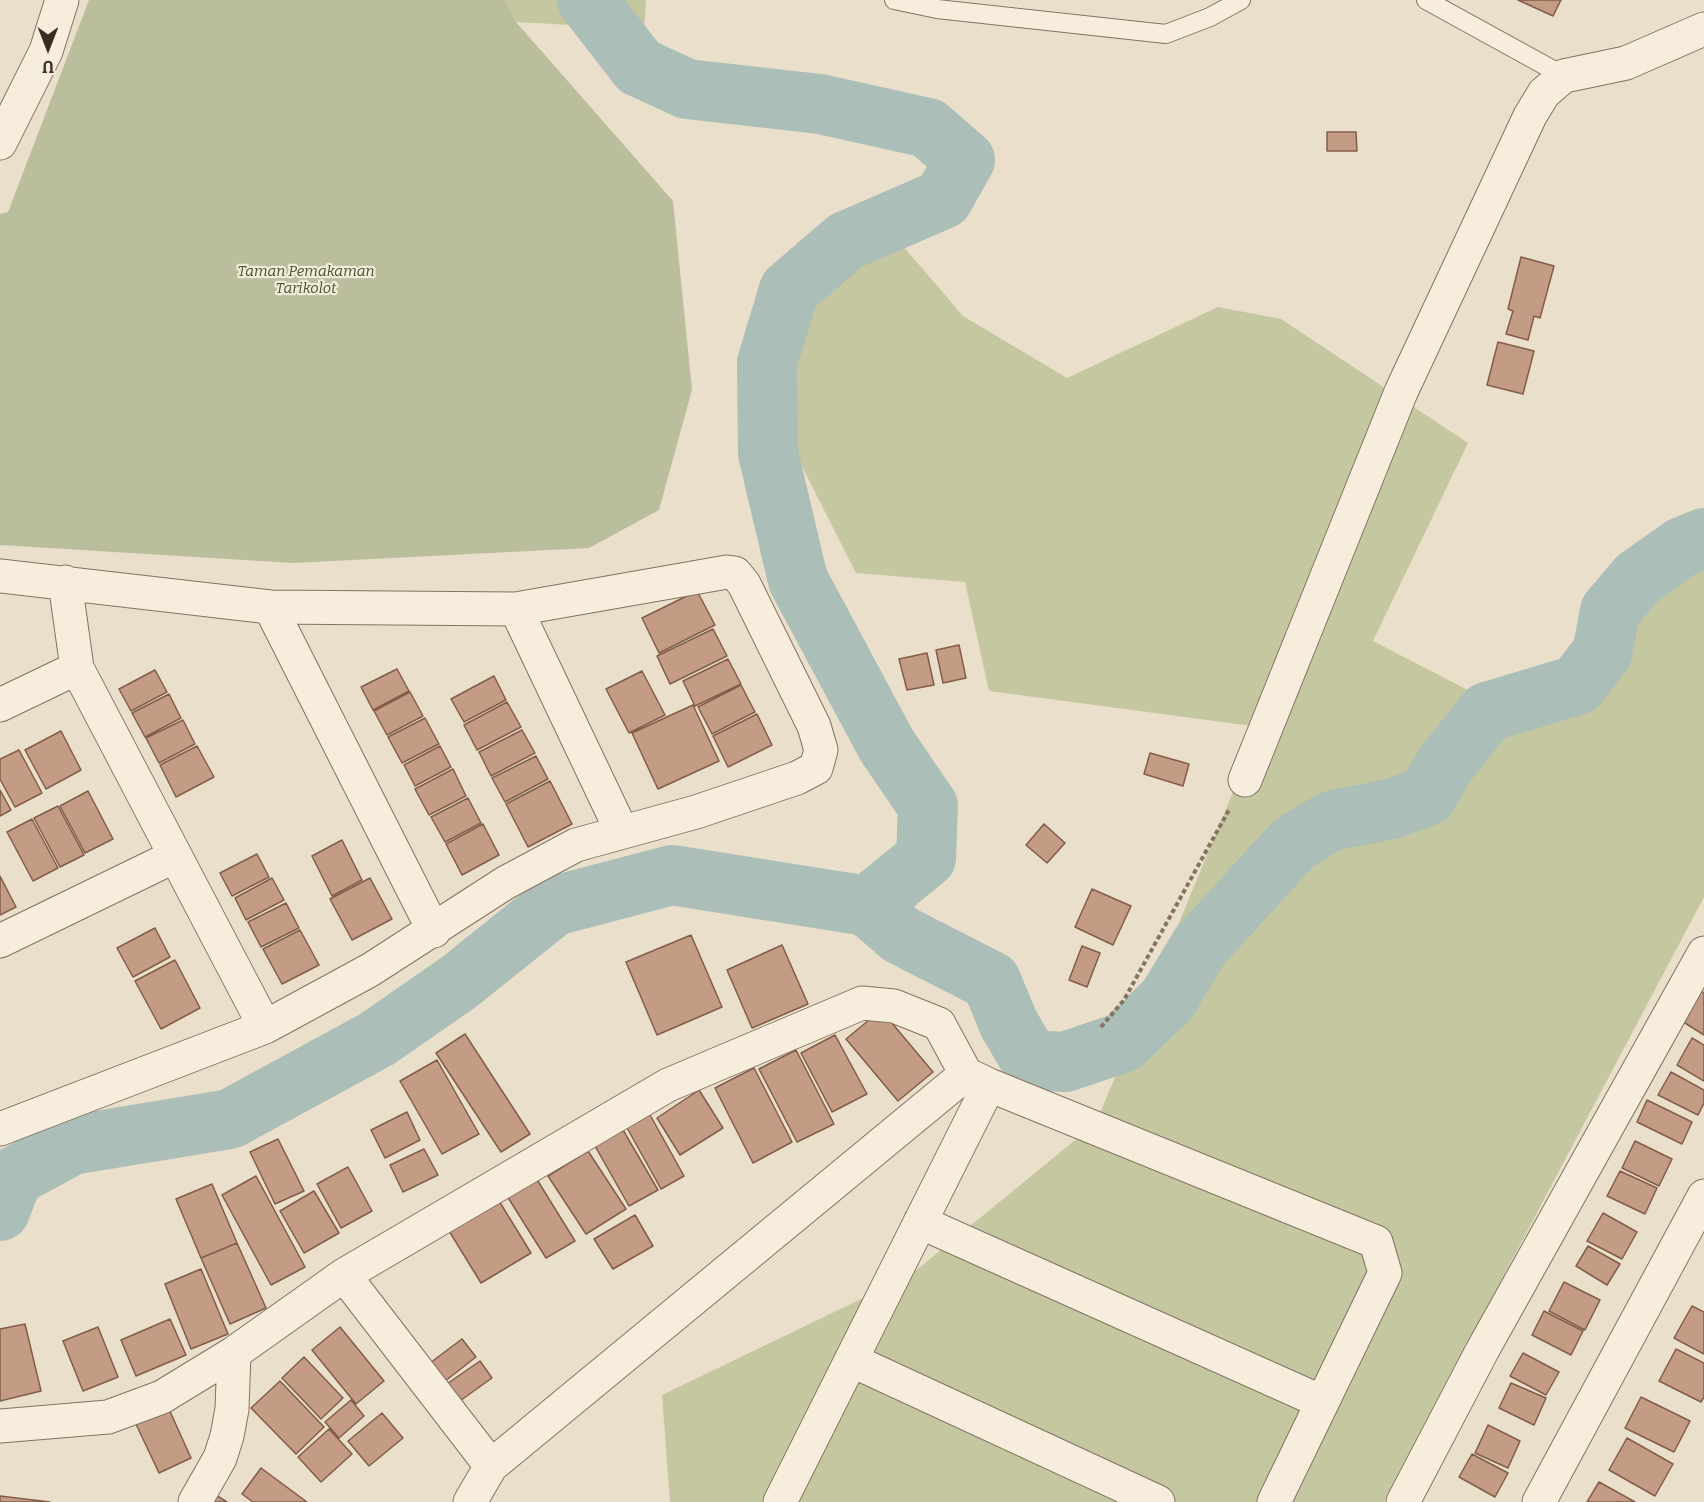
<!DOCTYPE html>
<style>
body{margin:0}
#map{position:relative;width:1704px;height:1502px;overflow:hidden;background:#eadfcb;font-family:Bitter,serif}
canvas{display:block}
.north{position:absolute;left:18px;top:18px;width:60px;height:60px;-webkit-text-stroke:4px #f2eada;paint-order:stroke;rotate:180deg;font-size:16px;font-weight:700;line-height:24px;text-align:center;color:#382c22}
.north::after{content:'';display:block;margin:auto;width:21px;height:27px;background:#382c22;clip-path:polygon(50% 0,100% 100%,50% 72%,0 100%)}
</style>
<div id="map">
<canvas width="1704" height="1502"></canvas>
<div class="north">U</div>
</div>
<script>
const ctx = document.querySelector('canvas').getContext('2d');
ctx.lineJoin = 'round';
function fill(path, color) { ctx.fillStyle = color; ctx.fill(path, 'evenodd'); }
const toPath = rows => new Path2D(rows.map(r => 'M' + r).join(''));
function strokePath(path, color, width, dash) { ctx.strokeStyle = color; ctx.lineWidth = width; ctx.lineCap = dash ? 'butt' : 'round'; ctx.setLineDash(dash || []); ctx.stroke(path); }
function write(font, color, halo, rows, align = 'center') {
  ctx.font = font + ' Bitter,serif'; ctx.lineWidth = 4.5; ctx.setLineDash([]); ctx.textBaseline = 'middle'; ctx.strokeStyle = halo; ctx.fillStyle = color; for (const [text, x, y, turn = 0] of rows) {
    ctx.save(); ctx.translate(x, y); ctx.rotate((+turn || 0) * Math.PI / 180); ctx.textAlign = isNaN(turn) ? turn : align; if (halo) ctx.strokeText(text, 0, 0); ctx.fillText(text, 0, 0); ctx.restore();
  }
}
const green = toPath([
 [505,0,646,0,644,29,516,22],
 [897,239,963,316,1067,378,1218,307,1281,319,1468,443,1373,641,1522,718,1704,550,1704,897,1384,1502,670,1502,662,1395,909,1276,1096,1123,1260,727,989,691,965,582,856,573,778,419,799,281]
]);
const cemetery = toPath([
 [89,0,505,0,516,22,673,201,692,390,659,510,589,548,293,563,0,545,0,214,8,212]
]);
const river = toPath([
 [587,0,639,67,687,89,820,104,928,128,965,160,943,199,846,241,789,290,767,363,768,453,798,580,887,746,928,806,926,858,867,906],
 [0,1211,13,1177,72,1145,230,1119,377,1039,459,982,554,906,672,875,867,906,901,935,991,981,1009,1024,1030,1060,1065,1062,1124,1042,1168,999,1200,946,1294,843,1331,821,1391,809,1427,796,1444,766,1487,712,1577,685,1602,653,1610,611,1638,578,1682,547,1704,538]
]);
const building = toPath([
 [1518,0,1561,0,1553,16,1518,0],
 [1327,132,1356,132,1357,151,1327,151,1327,132],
 [1521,257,1554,266,1540,318,1534,316,1528,340,1506,334,1513,311,1508,309,1521,257],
 [1498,342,1534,351,1523,394,1487,385,1498,342],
 [697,591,715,625,659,653,642,618,697,591],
 [713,629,727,656,670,684,657,656,713,629],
 [959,645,966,678,943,683,936,650,959,645],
 [927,653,934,685,907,690,899,659,927,653],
 [728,659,741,684,695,706,683,681,728,659],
 [397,669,409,691,373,710,361,687,397,669],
 [155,670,167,692,131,711,119,689,155,670],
 [642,671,665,715,629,733,606,689,642,671],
 [494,676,506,700,464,722,451,699,494,676],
 [741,685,755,712,712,734,698,707,741,685],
 [410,692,423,716,387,735,374,711,410,692],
 [169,694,181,718,145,737,132,713,169,694],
 [507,702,521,727,477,750,464,725,507,702],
 [693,705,719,761,658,789,632,733,693,705],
 [757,714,772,745,728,767,713,736,757,714],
 [425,718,439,744,402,763,388,737,425,718],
 [183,720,195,744,159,763,146,738,183,720],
 [522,730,535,753,491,776,479,752,522,730],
 [61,731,81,770,46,789,25,750,61,731],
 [197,746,214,777,176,797,160,765,197,746],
 [440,746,451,767,415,786,404,765,440,746],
 [19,750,42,793,15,807,0,779,0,759,19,750],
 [1150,753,1189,764,1183,786,1144,774,1150,753],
 [536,756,548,779,505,802,492,778,536,756],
 [453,769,466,796,429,815,415,789,453,769],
 [550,781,572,824,528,847,506,804,550,781],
 [0,790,11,810,0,816,0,790],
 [88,791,113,839,85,853,60,806,88,791],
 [468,798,481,823,445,842,431,817,468,798],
 [58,806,84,855,60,867,34,818,58,806],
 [32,819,58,868,33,881,7,832,32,819],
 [483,824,499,855,462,875,446,844,483,824],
 [1044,824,1065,843,1047,863,1026,845,1044,824],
 [342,840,362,880,332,896,312,856,342,840],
 [257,854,269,877,232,896,220,873,257,854],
 [0,876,16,907,0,915,0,876],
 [272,878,284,900,246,920,235,898,272,878],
 [370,878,392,919,352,940,330,899,370,878],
 [1092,889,1131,906,1113,945,1075,927,1092,889],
 [286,903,299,928,261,947,248,922,286,903],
 [155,928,170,957,133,977,117,948,155,928],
 [300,930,319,965,282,984,263,949,300,930],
 [691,935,722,1007,657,1035,626,962,691,935],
 [782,945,808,1004,752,1028,727,970,782,945],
 [1082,946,1100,953,1087,987,1069,980,1082,946],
 [175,960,200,1008,161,1029,135,981,175,960],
 [1697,988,1704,993,1704,1035,1677,1018,1697,988],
 [881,1010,933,1072,898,1101,846,1039,881,1010],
 [465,1034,530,1134,501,1152,436,1053,465,1034],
 [835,1035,867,1094,832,1112,801,1053,835,1035],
 [1692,1038,1704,1045,1704,1081,1677,1065,1692,1038],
 [796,1050,834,1124,797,1142,759,1069,796,1050],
 [437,1060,479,1134,442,1154,400,1081,437,1060],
 [754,1068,792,1142,753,1163,715,1088,754,1068],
 [1671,1072,1704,1090,1704,1103,1698,1115,1658,1095,1671,1072],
 [699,1090,723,1128,680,1155,657,1118,699,1090],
 [1647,1100,1692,1122,1682,1144,1637,1122,1647,1100],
 [407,1112,420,1140,385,1158,371,1130,407,1112],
 [649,1113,684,1176,661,1189,626,1126,649,1113],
 [623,1130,658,1190,629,1206,595,1146,623,1130],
 [278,1139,304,1191,275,1204,250,1152,278,1139],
 [1635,1141,1672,1159,1659,1186,1622,1168,1635,1141],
 [424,1149,438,1175,403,1192,390,1165,424,1149],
 [588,1151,626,1209,586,1234,548,1176,588,1151],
 [348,1167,372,1211,341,1228,317,1184,348,1167],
 [1620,1171,1657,1188,1645,1214,1607,1196,1620,1171],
 [256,1176,305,1267,271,1285,222,1195,256,1176],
 [536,1178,575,1241,546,1258,507,1196,536,1178],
 [212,1184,237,1243,201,1258,176,1199,212,1184],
 [314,1191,339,1233,304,1253,280,1211,314,1191],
 [496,1196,531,1253,481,1283,446,1226,496,1196],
 [1603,1213,1637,1232,1622,1259,1587,1241,1603,1213],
 [635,1215,653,1246,613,1269,594,1239,635,1215],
 [237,1243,266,1308,230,1324,201,1258,237,1243],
 [1588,1246,1620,1264,1607,1285,1576,1266,1588,1246],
 [201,1269,228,1334,191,1349,165,1284,201,1269],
 [1564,1282,1600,1300,1585,1330,1549,1311,1564,1282],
 [1692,1306,1704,1312,1704,1354,1674,1338,1692,1306],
 [1544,1311,1583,1331,1571,1355,1532,1335,1544,1311],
 [170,1319,186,1355,136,1376,121,1340,170,1319],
 [25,1324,41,1391,0,1401,0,1329,25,1324],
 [98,1327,118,1377,83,1391,63,1341,98,1327],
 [340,1327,384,1381,356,1404,312,1350,340,1327],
 [462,1339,476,1357,440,1385,426,1366,462,1339],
 [1676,1349,1704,1363,1704,1397,1701,1402,1659,1381,1676,1349],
 [1523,1353,1559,1372,1546,1395,1510,1376,1523,1353],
 [304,1357,343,1398,321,1419,282,1378,304,1357],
 [480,1361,492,1378,457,1403,444,1386,480,1361],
 [280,1381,324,1427,296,1454,251,1408,280,1381],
 [1511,1383,1546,1398,1534,1425,1499,1408,1511,1383],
 [1641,1397,1690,1421,1674,1452,1625,1428,1641,1397],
 [351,1400,364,1416,339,1438,325,1422,351,1400],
 [168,1407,191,1458,159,1473,135,1422,168,1407],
 [382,1413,403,1438,369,1466,348,1441,382,1413],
 [1488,1425,1520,1441,1508,1468,1475,1453,1488,1425],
 [329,1429,352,1454,321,1482,298,1457,329,1429],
 [1627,1438,1673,1464,1655,1496,1609,1470,1627,1438],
 [1472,1454,1508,1473,1495,1497,1459,1477,1472,1454],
 [261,1468,307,1502,253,1502,242,1494,261,1468],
 [1599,1482,1635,1502,1587,1502,1599,1482],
 [214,1494,227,1502,209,1502,214,1494],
 [0,1496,50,1502,0,1502,0,1496]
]);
const path = toPath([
 [1101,1027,1124,1000,1230,808]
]);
const service = toPath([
 [894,0,937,9,1166,34,1210,17,1241,0],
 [1426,0,1564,76]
]);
const minor = toPath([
 [0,143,46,51,62,0],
 [0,576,270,607,516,609,727,572,735,573,744,584,814,726,821,750,816,768,797,778,696,812,576,845,505,883,370,970,265,1027,0,1129],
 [65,582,77,668,265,1027],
 [270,607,434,931],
 [516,609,621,830],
 [0,705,77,668],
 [1245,780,1401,392,1530,116,1544,93,1564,76,1626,63,1704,29],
 [0,941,175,856],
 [920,1222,1322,1402],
 [344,1275,491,1466,470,1502],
 [851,1360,1158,1502],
 [0,1426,108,1417,162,1397,234,1353,344,1275,668,1085,862,1003,894,1006,939,1024,966,1074,989,1085,1376,1242,1385,1273,1274,1502],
 [491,1466,966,1074],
 [195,1502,220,1458,227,1436,232,1409,234,1353],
 [780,1502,989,1085],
 [1403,1502,1482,1351,1704,953],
 [1539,1502,1704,1196]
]);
const parkNames = [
 ["Taman Pemakaman",306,272],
 ["Tarikolot",306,289]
];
fill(green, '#c5c7a0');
fill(cemetery, '#bbbe9d');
strokePath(river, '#abbfb8', 60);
fill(building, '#c49c85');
strokePath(building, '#825d49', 1.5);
strokePath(service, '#857261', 20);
strokePath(minor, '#857261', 35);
strokePath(path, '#857261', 4, [4.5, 3]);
strokePath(service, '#f6eddd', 18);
strokePath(minor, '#f6eddd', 33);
write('italic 15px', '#4a522b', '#f2eada', parkNames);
</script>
